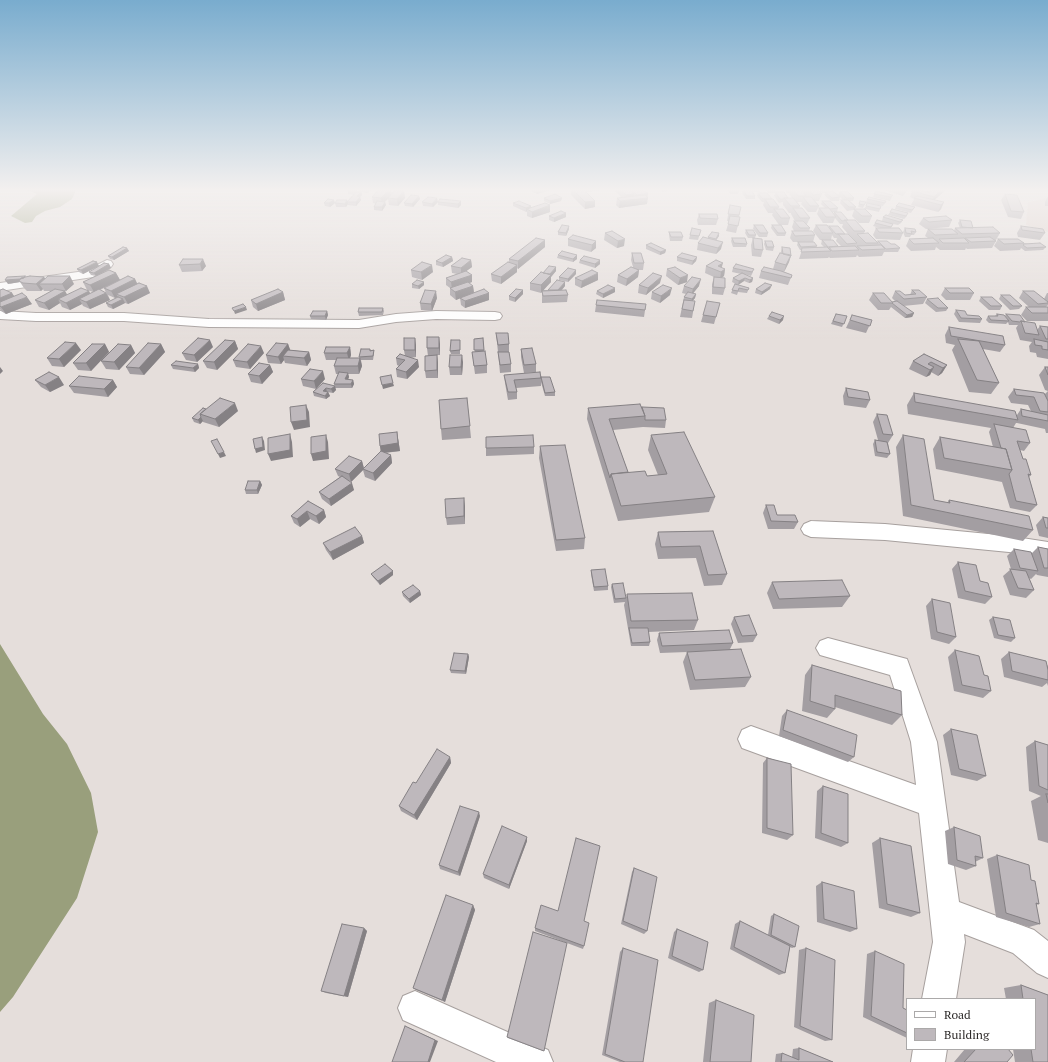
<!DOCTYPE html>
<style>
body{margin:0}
#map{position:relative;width:1048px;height:1062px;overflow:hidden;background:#e5dedb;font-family:"PT Serif",serif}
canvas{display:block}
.legend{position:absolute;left:906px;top:998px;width:130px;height:52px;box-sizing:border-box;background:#fff;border:1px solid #aba9a9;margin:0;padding:5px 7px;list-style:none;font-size:12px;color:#2c2928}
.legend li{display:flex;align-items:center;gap:8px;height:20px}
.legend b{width:20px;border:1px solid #aba9a9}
</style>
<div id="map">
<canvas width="1048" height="1062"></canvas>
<ul class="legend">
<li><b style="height:5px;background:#fff"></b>Road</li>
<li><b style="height:11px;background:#beb8bc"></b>Building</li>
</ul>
</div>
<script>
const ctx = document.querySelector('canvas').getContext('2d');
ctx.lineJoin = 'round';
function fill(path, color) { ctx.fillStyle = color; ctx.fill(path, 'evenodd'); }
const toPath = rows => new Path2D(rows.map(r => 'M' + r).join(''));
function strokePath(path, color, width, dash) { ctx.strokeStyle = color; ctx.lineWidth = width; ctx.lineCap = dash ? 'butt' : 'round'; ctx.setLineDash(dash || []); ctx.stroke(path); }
const built = toPath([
 [1048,198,1048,232,1026,225,1028,202]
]);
const forest = toPath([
 [27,190,76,190,72,199,60,207,45,211,36,216,32,222,25,223,11,216,37,194],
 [0,644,43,714,67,744,91,793,98,832,77,898,13,997,0,1012]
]);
const minor = toPath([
 [107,260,111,261,113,264,111,267,93,277,0,291,0,283,85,271,107,260],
 [0,311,36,313,124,313,209,319,359,320,396,314,436,311,495,312,500,313,502,316,500,319,495,320,436,319,396,322,359,328,209,327,124,321,36,321,0,319,0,311],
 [811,521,885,524,1009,536,1048,542,1048,558,1009,552,885,540,811,537,804,534,801,529,804,524,811,521],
 [828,638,907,659,937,742,959,902,1034,930,1048,941,1048,978,1037,973,1013,953,964,934,965,942,956,999,922,999,933,942,919,813,742,748,738,739,742,730,751,726,916,785,911,742,890,675,820,655,816,648,820,641,828,638],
 [415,991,548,1050,553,1062,496,1062,403,1020,398,1008,403,996,415,991],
 [913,1049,947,1049,945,1062,911,1062,913,1049]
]);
const wall = toPath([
 [357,190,358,192,360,192,360,190,371,190,367,193,362,192,362,195,360,197,361,200,356,206,348,205,348,204,346,207,336,207,335,203,348,201,354,195,348,194,348,191],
 [532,190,550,190,537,194,532,192],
 [571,190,601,190,586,192,595,207,585,209,571,195],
 [614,190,642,190,648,198,647,204,619,208,616,205,617,198,622,198],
 [728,190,738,190,739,191,738,194,730,194],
 [743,190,760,190,760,192,753,192,755,196,755,199,746,199,742,193],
 [766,190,776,190,775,192,788,198,792,198,789,194,790,193,787,193,785,190,818,190,822,194,819,201,815,201,819,206,816,212,808,212,801,204,802,202,797,202,800,206,799,208,810,218,807,224,806,224,810,228,809,231,815,235,813,242,817,247,824,247,821,244,822,240,838,246,841,246,836,241,837,238,834,238,832,235,831,240,820,240,813,231,816,225,829,227,829,226,845,234,848,234,842,227,843,224,840,224,835,218,833,223,823,223,817,214,819,208,825,208,821,204,822,201,838,208,837,212,832,212,834,214,834,212,848,220,865,231,864,233,877,242,878,241,891,244,900,248,898,252,884,252,882,256,859,257,857,255,856,257,830,258,829,257,828,258,799,259,802,250,800,250,797,245,798,242,793,242,790,238,792,231,794,231,792,227,794,221,795,221,791,214,791,213,789,213,783,205,783,202,779,203,774,196,775,193,768,193],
 [819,190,830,190,830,191,840,197,839,201,831,201,824,195,825,193,822,193],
 [883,190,907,190,905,194,903,196],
 [932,190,946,190,934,200,944,202,941,209,938,212,911,205,914,199,910,197,912,191,929,192],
 [404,191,405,198,398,206,389,205,388,199,385,202,386,205,382,211,374,210,374,207,376,204,373,203,372,197,392,194],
 [840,191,854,198,853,201,850,201,856,207,855,209,864,209,866,206,881,206,879,212,865,209,872,216,869,223,859,223,852,216,854,210,847,211,840,203,841,200,843,200,838,195],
 [758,193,779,207,778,209,790,218,788,225,781,225,786,233,785,236,777,236,771,228,772,225,779,225,772,215,773,213,768,213,763,205,764,202,762,202,757,196],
 [874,194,893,195,890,201,873,197],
 [1005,194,1024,212,1021,219,1008,217,1001,200],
 [419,196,420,199,413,207,405,206,404,203],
 [1048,196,1048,206,1045,206,1045,202],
 [544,198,562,198,561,201,550,204,544,201],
 [867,199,886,201,883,206,866,203],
 [334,200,335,203,330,207,325,206,324,203],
 [461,201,461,205,458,208,438,205,438,202],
 [422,202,438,202,433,207,423,206],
 [866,202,863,208,858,207,859,204],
 [513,203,531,208,550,212,532,218,527,216,527,211,526,212,513,206],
 [730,205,741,207,739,217,740,217,736,233,726,231,729,221,727,221],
 [896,206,915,207,911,213,895,209],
 [890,212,907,216,904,219,888,215],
 [699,214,718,219,716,225,698,225,697,220],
 [549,216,566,217,554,222,549,220],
 [883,217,903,220,901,223,898,225,893,224,891,228,903,233,900,240,876,239,873,235,876,228,880,228,873,226,875,223,882,221],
 [923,218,952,220,949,227,926,229,919,224],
 [960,220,973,228,1000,233,996,240,993,240,996,241,992,248,967,249,966,248,965,250,940,250,936,247,935,250,911,251,906,246,909,239,928,238,925,236,928,229,954,231,955,228,960,228,958,223],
 [754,225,768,233,767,237,759,237,753,229],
 [569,226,569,229,566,236,558,235,558,232],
 [1021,226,1045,233,1040,240,1018,237,1017,233],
 [905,228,916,232,914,235,911,235,910,237,905,237,903,232],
 [701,230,698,240,689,239,690,235],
 [746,230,756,235,755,238,763,250,761,257,752,256,751,245,753,238,748,238,745,233],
 [612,231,624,246,617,248,604,240,605,233],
 [669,232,683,237,682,241,670,241,669,235],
 [719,233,719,236,716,240,721,249,716,254,697,250,698,243,708,238,708,237],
 [732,238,747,244,746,247,733,247,731,241],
 [568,239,596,241,596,248,591,252,568,246],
 [998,239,1024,243,1046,247,1043,250,1025,251,1021,248,1020,250,1000,251,994,246],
 [545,240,545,247,518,269,517,268,517,272,501,284,492,281,491,274,509,262,509,259],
 [765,241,774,247,773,251,766,250,764,244],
 [646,245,666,250,665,253,660,255,646,249],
 [782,247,791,256,789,262,784,272,792,275,788,285,759,278,761,271,773,269,775,262,781,253,781,251],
 [127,248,129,251,114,260,110,259,108,256],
 [632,253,644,263,643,270,639,270,638,277,626,286,617,282,618,275,633,267,631,260],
 [558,255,577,259,573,262,557,258],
 [452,257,453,261,443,267,436,265,436,261],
 [677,257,697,257,696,261,692,265,677,261],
 [183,259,206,266,202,271,182,272,179,265],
 [471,260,472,267,466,271,472,275,472,282,469,283,473,286,474,293,489,293,489,300,465,308,461,305,460,298,456,300,450,295,450,288,446,285,446,278,457,274,452,273,451,266],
 [580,260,600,264,595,268,579,263],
 [109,264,111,268,98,276,116,273,120,280,100,290,106,293,104,288,135,279,137,283,150,293,128,304,125,303,113,309,108,307,106,303,118,297,115,298,108,295,110,300,90,309,83,306,82,304,70,310,62,307,60,303,49,310,39,307,35,300,51,291,44,291,43,289,41,291,27,291,24,288,20,282,8,284,26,277,44,277,45,278,74,284,66,291,65,291,67,295,89,291,90,294,93,292,87,290,83,282,96,276,91,275,89,272,97,267,83,274,79,272,77,269],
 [706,266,722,268,725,269,724,276,722,277,725,288,723,295,712,294,712,284,714,277,705,273],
 [733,268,753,272,751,276,744,274,753,278,752,282,749,283,744,281,738,285,732,282,733,278,741,274,732,272],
 [667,269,687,282,678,285,666,276],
 [411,270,433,272,422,280,412,277],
 [556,271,551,277,551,282,542,290,548,290,565,286,562,290,568,295,567,302,542,303,542,291,541,293,530,290,530,283,543,273],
 [576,274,568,282,559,280,559,277],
 [575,278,598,280,581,288,575,285],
 [660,283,646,295,638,293,639,285],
 [412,284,424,285,419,289,412,288],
 [735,284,749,288,747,293,738,292,737,295,731,293],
 [684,286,699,286,693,293,696,294,695,298,692,301,695,301,692,318,680,317,684,297,686,294,682,293],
 [945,288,974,293,970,300,946,300,941,295],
 [756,289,770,289,761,295,755,293],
 [0,290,12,293,14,297,32,304,6,314,1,311,0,309],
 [523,290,523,294,515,302,509,300,509,296],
 [912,290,927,297,923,304,903,306,914,313,912,317,905,318,891,307,889,310,878,310,869,300,873,293,892,302,895,301,892,298,895,291,905,295,910,295],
 [597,291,615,292,603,298,596,294],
 [1023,291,1044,299,1047,293,1048,293,1048,305,1046,307,1048,307,1048,321,1027,321,1021,315,1026,307,1029,307,1019,298],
 [283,292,285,300,258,311,253,307,251,300],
 [652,292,670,295,660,303,651,299],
 [1001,295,1022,306,1019,309,1010,310,999,299],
 [981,297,1002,306,1000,310,989,310,979,301],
 [437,298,432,311,421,310,420,303],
 [927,299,948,308,946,311,936,312,925,303],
 [720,303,714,324,701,322,703,315],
 [646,304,644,317,595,312,596,305],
 [383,308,384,311,383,315,359,316,358,312],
 [956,310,967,315,982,319,980,323,959,322,954,314],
 [327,311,328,315,326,320,311,319,310,316],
 [836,314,847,316,842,327,831,324],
 [997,314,1005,316,1006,314,1025,322,1037,330,1040,326,1048,327,1048,359,1037,357,1036,353,1030,352,1029,346,1032,342,1020,340,1016,328,1018,325,1009,325,1008,322,1006,324,989,323,986,320,988,316,995,316],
 [852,315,872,320,866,333,846,328],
 [769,316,783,320,779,324,767,319],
 [949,327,1005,345,1000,352,983,349,999,383,991,394,969,392,952,350,955,345,946,343,945,335],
 [496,333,509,344,509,352,498,352],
 [483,338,484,351,487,365,487,373,475,374,472,352,475,352,474,339],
 [460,340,460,354,451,354,450,351],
 [235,341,238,349,217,370,207,368,203,361],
 [105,344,109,352,91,371,78,370,73,363],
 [161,344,165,352,144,375,130,374,126,367],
 [288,344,290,350,309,352,311,360,307,366,285,363,284,360,281,364,268,363,266,355],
 [440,344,440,355,437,355,438,363,438,378,426,378,425,371,428,356,427,348],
 [131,345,135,353,119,370,106,369,101,361],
 [416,345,416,357,411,358,419,367,407,379,397,377,396,369,399,366,397,365,396,358,405,356,404,350],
 [213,347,197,362,186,360,182,353],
 [350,347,351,355,350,358,360,358,359,357,370,349,370,350,374,350,374,354,373,360,361,360,362,366,359,374,348,374,349,377,348,380,353,380,354,384,352,388,335,388,336,390,333,393,327,392,328,392,330,396,326,399,314,396,313,392,316,389,303,386,301,379,325,379,317,388,335,386,334,384,339,374,336,374,334,366,336,360,326,360,324,353],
 [521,349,536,364,536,372,524,373,521,357],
 [81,350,64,367,52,366,47,358],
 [498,352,511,364,511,372,500,373],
 [264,353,250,369,236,367,233,360],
 [924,354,947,365,942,373,938,376,931,372,930,375,926,377,909,369,913,361],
 [463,362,462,375,450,375,449,367],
 [198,364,199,368,195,372,173,369,171,365],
 [270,365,273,372,262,384,251,382,248,374],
 [1045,367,1048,367,1048,433,1046,433,1045,429,1017,423,1016,423,1013,428,1030,443,1024,451,1020,450,1023,459,1031,475,1029,477,1037,505,1030,512,1010,508,1002,482,936,469,933,449,940,437,993,447,989,432,991,428,908,414,907,405,914,393,1017,415,1021,409,1031,411,1028,405,1011,403,1008,397,1014,389,1045,394,1048,391,1045,390,1039,375],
 [504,375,541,377,555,392,555,396,545,396,541,382,541,386,516,388,517,392,517,399,508,400,505,383],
 [35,380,64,385,50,392,41,387],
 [113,380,117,387,108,397,74,393,69,386],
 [846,388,870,400,866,408,844,405,843,396],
 [467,398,471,438,442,440,441,429],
 [642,407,666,420,665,428,643,427,613,430,628,472,647,476,658,475,648,450,651,435,715,497,709,512,618,521,587,419,588,408],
 [206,409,238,411,219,427,203,422,203,421,200,424,194,422,192,418],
 [877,414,893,435,888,443,890,454,887,458,875,456,873,444,875,440,878,440,873,422],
 [397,432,400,451,385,453,391,455,392,463,375,481,365,477,363,470,351,482,348,480,354,490,331,506,322,499,319,492,340,477,338,476,335,469,362,461,364,468,381,451,380,446],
 [903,435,934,500,947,503,949,500,1033,530,1023,541,903,516,896,447],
 [540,446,585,538,584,549,556,551,539,458],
 [534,447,534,454,486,456,486,448],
 [260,481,262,485,258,494,246,494,245,490],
 [464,498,465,524,447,525,446,518],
 [308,501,324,510,326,517,319,524,310,519,300,527,294,523,291,516],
 [766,505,777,515,798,522,794,529,768,529,763,513],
 [1043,517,1048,518,1048,538,1039,536,1036,525],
 [713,531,727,574,722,585,704,586,696,558,658,559,655,544,658,532],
 [362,536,364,543,333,560,326,550,323,543],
 [1038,547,1048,549,1048,577,1037,575,1036,574,1031,579,1029,578,1034,590,1026,598,1010,595,1003,576,1011,569,1007,556,1014,549,1032,553],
 [958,562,980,581,992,597,985,604,958,598,952,569],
 [591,570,608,586,608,590,594,591,591,574],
 [393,571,393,575,380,585,373,577,371,574],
 [772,582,850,596,842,607,773,609,767,593],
 [612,584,626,598,627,594,698,620,694,630,648,632,650,642,649,646,631,646,624,605,625,602,614,603,611,587],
 [420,591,421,595,410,603,403,596,402,592],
 [932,599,956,637,949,644,931,639,926,606],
 [734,617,757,635,753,642,738,643,731,624],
 [993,617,1015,638,1011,642,994,638,989,620],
 [659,633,733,643,730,649,751,677,745,687,690,690,683,662,687,652,660,653,657,640],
 [955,650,984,675,991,691,983,698,954,691,948,657],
 [1009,652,1047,666,1048,665,1048,686,1047,683,1042,687,1004,677,1001,659],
 [468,654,469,657,466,674,451,673,450,670],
 [812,665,902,715,892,725,835,707,835,709,827,718,802,711,805,675],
 [787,710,854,757,848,762,779,736,782,716],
 [951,729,986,776,977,781,951,775,943,735],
 [1035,741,1048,745,1048,843,1038,840,1031,801,1041,796,1029,791,1026,747],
 [450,757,451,763,417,820,401,811,399,806,416,783],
 [767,758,793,835,787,840,762,833,763,763],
 [823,786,848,843,841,847,815,838,817,791],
 [480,816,460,876,440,869,439,865],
 [954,827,983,858,975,862,976,866,966,870,948,864,945,831],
 [527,837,527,841,509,889,484,878,483,874],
 [880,838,920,913,911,917,879,908,872,843],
 [997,855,1031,880,1039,904,1036,905,1040,924,1029,927,996,917,987,859],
 [634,868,647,931,644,934,621,924,632,872],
 [822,882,857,929,850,932,817,922,816,886],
 [473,905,475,910,445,1002,416,990,413,988],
 [558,911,584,921,584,946,583,949,535,931,535,928],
 [774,914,795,947,792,948,790,947,785,973,779,975,730,949,735,924,740,921,768,935,771,916],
 [364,928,367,931,348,997,326,993,321,991],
 [677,929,703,970,699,972,668,958,674,932],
 [623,948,643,1062,620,1062,602,1055,620,952],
 [806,948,832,1040,825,1041,794,1027,799,950],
 [875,951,903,1008,907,1010,907,1038,863,1017,867,954],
 [1021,985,1048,995,1048,1062,1015,1062,1013,1049,1035,1049,1035,999,1006,999,1004,988],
 [716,1000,751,1062,703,1062,709,1003],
 [507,1037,544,1051,543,1051,508,1038],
 [799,1048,833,1062,775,1062,776,1054,782,1053,792,1058,793,1049],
 [965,1049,1008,1049,1007,1062,954,1062]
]);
const shadedWall = toPath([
 [367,190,371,190,367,193],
 [389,190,391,190,392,195,382,204,381,198],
 [537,190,550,190,537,194],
 [579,190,601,190,579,193],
 [662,190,670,190,662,192],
 [941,190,946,190,931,203,934,197],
 [404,191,405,198,398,206,397,199],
 [361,192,362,195,360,197,361,200,356,206,356,202,357,196],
 [648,193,647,204,619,208,620,201,626,201,626,195,634,194,634,199,637,199,637,195],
 [419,196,420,199,413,207,412,204],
 [437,198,438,202,433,207,432,204],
 [562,198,561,201,550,204,550,201],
 [334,200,335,203,330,207,329,203],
 [347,200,348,204,346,207,345,204],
 [461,201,461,205,458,208,458,204],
 [595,201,595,207,585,209,585,202],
 [385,202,386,205,382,211,382,207],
 [944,202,941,209,938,212,941,205],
 [550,205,550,212,532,218,532,212],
 [531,206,531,209,527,209,527,211,526,212,526,208],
 [566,213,566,217,554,222,554,218],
 [569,226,569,229,566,236,566,233],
 [719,233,719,236,715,242,716,239],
 [625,239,624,246,617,248,618,241],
 [545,240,545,247,518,269,518,261],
 [596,241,596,248,591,252,592,245],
 [723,242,721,249,716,254,718,248],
 [127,248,129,251,114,260,112,257],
 [666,250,665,253,660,255,660,252],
 [577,255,577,259,573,262,573,259],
 [791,255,789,262,784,272,786,265],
 [452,257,453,261,443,267,442,263],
 [697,257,696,261,692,265,693,261],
 [203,259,206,266,202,271,200,264],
 [471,260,472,267,461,275,461,268],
 [600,260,600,264,595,268,595,264],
 [97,262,99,266,83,274,81,270],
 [723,263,721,270,718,266],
 [109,264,111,268,96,276,94,273],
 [432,265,433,272,422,280,421,272],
 [517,265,517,272,501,284,501,277],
 [556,267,556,271,551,277,551,282,541,293,541,285],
 [725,269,724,276,720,279,721,272],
 [576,270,576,274,568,282,568,279],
 [639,270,638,277,626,286,627,279],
 [116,273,120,280,94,292,90,285],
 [598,273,598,280,581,288,582,281],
 [472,275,472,282,452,289,451,282],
 [688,275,687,282,678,285,680,278],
 [25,276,27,279,19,281,20,282,8,284,5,280],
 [70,276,74,284,66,291,62,284],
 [662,276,660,283,646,295,648,288],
 [44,277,49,284,39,284,43,289,41,291,36,284],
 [745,278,744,281,738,285,739,281],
 [753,278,752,282,749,283,750,280],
 [135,279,138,286,116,294,118,297,115,298,111,291],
 [701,279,699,286,691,296,693,289],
 [424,282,424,285,419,289,418,286],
 [565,282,565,286,556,296,556,292],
 [772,285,770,289,761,295,762,292],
 [147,286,150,293,128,304,124,297],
 [473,286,474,293,456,300,455,292],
 [615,288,615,292,603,298,603,294],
 [672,288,670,295,660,303,661,296],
 [523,290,523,294,515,302,515,298],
 [65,291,69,298,58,299,60,303,49,310,44,303],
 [89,291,93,299,106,293,110,300,90,309,86,302,79,299,82,304,70,310,66,303],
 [436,291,437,298,432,311,431,304],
 [283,292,285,300,258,311,256,304],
 [12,293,17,300,0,306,0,298],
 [489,293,489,300,465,308,465,301],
 [696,294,695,298,691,303,692,299],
 [27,297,32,304,6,314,1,307],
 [123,299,125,303,113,309,111,305],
 [246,307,247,310,235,314,234,311],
 [327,311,328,315,326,320,325,316],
 [914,313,912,317,905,318,907,315],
 [784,316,783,320,779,324,780,320],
 [439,337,440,344,440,355,439,348],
 [415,338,416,345,416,357,415,350],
 [210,340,213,347,197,362,194,355],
 [235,341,238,349,217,370,214,362],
 [76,343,81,350,64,367,59,359],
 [105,344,109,352,91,371,86,363],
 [161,344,165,352,144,375,139,368],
 [288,344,291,352,283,356,284,360,281,364,278,357],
 [131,345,135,353,119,370,114,362],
 [261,346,264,353,250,369,247,362],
 [350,347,351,355,349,361,347,353],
 [309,352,311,360,307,366,304,358],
 [437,355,438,363,438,378,437,370],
 [462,355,463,362,462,375,461,367],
 [360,358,362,366,359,374,358,366],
 [418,360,419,367,407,379,406,372],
 [198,364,199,368,195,372,193,368],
 [270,365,273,372,262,384,259,376],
 [947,365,942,373,938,376,943,368],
 [0,367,3,371,0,374],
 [934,367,930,375,926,377,930,370],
 [323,371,325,379,316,389,314,381],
 [348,373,349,377,346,383,345,379],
 [59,377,64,385,50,392,45,385],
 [113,380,117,387,108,397,104,389],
 [353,380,354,384,352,388,351,384],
 [393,383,394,386,383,389,382,385],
 [335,386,336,390,333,393,331,389],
 [326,388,327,392,323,391],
 [328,392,330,396,326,399,325,396],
 [235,403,238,411,219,427,215,419],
 [306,405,309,412,310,427,294,430,291,422],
 [201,417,203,421,200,424,198,420],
 [397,432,400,451,381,453,380,446],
 [290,434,292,442,293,457,271,461,268,454],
 [326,435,328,442,329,459,313,461,311,454],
 [262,437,264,441,265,450,256,453,255,449],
 [224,452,226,456,220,458,218,454],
 [391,455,392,463,375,481,373,473],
 [362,461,364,469,351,482,349,474],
 [260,481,262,485,258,494,257,490],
 [352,483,354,490,331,506,329,499],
 [464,498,465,506,465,524,464,516],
 [324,510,326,517,319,524,316,516],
 [307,511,310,519,300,527,297,519],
 [362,536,364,543,333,560,330,552],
 [393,571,393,575,380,585,378,581],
 [420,591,421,595,410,603,409,599],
 [468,654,469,657,466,674,465,671],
 [450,757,451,763,417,820,414,815],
 [479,812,480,816,460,876,458,872],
 [527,837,527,841,509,889,509,885],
 [473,905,475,910,445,1002,442,1000],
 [364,928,367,931,348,997,344,996],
 [405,1026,438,1041,430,1062,428,1062]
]);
const building = toPath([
 [349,190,357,190,355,192,348,191,349,190],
 [378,190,389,190,381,198,372,197,378,190],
 [395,190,404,191,397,199,388,198,395,190],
 [573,190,584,190,595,201,585,202,573,190],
 [621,190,630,190,634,194,626,195,621,190],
 [632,190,642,190,648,193,637,195,632,190],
 [730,190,738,190,739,191,731,191,730,190],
 [743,190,751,190,755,196,747,196,743,190],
 [793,190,802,190,806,196,798,196,793,190],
 [809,190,818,190,822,194,813,195,809,190],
 [896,190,907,190,904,192,896,190],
 [914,190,920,190,929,192,932,190,941,190,934,197,912,191,914,190],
 [833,191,840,197,832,198,825,192,833,191],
 [840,191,847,191,854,198,846,198,840,191],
 [876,191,893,195,891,197,874,194,876,191],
 [356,192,361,192,357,196,360,197,356,202,347,202,356,192],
 [775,192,784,192,788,198,784,198,784,199,780,199,775,192],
 [758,193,767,193,772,199,763,199,758,193],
 [555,194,562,198,550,201,544,198,555,194],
 [1005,194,1017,195,1024,212,1011,211,1005,194],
 [411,195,419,196,412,204,404,203,411,195],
 [645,195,648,198,620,201,617,198,645,195],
 [917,196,944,202,941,205,914,198,917,196],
 [428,197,437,198,432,204,422,202,428,197],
 [803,197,811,197,819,206,810,206,803,197],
 [869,197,886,201,885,203,867,199,869,197],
 [784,198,793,198,800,206,791,206,784,198],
 [328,199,334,200,329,203,324,203,328,199],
 [440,199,461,201,458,204,438,202,440,199],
 [765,199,773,199,779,207,770,207,765,199],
 [337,200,347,200,345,204,335,203,337,200],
 [841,200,848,200,856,207,849,207,841,200],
 [377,201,385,202,382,207,374,207,377,201],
 [519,201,531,206,526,208,513,203,519,201],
 [822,201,830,201,838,208,830,209,822,201],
 [860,201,866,202,864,205,859,204,860,201],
 [545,203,550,205,532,212,527,209,545,203],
 [867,203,881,206,880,209,866,206,867,203],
 [899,203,915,207,912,210,896,206,899,203],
 [730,205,741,207,739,215,728,214,730,205],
 [793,208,802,208,810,218,800,218,793,208],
 [819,208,829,208,836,217,826,217,819,208],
 [774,209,783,209,790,218,781,218,774,209],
 [854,209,865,209,872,216,862,216,854,209],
 [892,209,908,213,906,216,890,212,892,209],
 [561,211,566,213,554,218,549,216,561,211],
 [834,212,841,212,848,220,842,221,834,212],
 [699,214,717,214,718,219,700,218,699,214],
 [886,215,903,220,900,222,883,217,886,215],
 [730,216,740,217,738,226,728,224,730,216],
 [946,216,952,220,929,222,923,218,946,216],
 [845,220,855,220,865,231,854,231,845,220],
 [877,220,893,224,891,227,875,223,877,220],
 [960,220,971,221,973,228,962,227,960,220],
 [794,221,803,221,810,228,800,228,794,221],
 [562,225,569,226,566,233,558,232,562,225],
 [754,225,763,225,768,233,760,233,754,225],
 [772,225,781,225,786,233,778,233,772,225],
 [816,225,827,225,833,233,822,233,816,225],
 [829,226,838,226,845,234,836,234,829,226],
 [1021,226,1043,229,1045,233,1022,230,1021,226],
 [993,227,1000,233,962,234,955,228,993,227],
 [692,228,701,230,699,236,690,235,692,228],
 [876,228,899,228,903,233,879,232,876,228],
 [905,228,915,229,916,232,911,231,912,234,906,233,905,228],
 [928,229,952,229,958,234,935,235,928,229],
 [746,230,753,230,756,235,749,235,746,230],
 [612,231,625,239,618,241,605,233,612,231],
 [792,231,812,231,815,235,795,236,792,231],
 [669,232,681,232,683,237,671,237,669,232],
 [712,232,719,233,716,239,708,237,712,232],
 [868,233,878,243,866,243,857,234,868,233],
 [838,234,848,234,857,243,847,244,838,234],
 [573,235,596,241,592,245,568,239,573,235],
 [703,237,723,242,718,248,698,243,703,237],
 [990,237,996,241,971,242,965,238,990,237],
 [536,238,545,240,518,261,509,259,536,238],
 [732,238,745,238,747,244,734,243,732,238],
 [753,238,762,239,763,250,754,249,753,238],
 [933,238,939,243,914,244,909,239,933,238],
 [964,238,969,243,943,243,939,239,964,238],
 [998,239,1018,239,1024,243,1004,244,998,239],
 [822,240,833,240,838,246,829,247,828,247,822,240],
 [765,241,772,241,774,247,767,247,765,241],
 [878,241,887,241,891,244,895,244,900,248,886,249,878,241],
 [798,242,814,242,817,246,801,247,798,242],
 [651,243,666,250,660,252,646,245,651,243],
 [1040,243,1046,247,1027,248,1023,245,1024,244,1040,243],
 [881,245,885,249,862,250,857,246,881,245],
 [855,246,859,250,832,251,829,247,855,246],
 [123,247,127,248,112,257,108,256,123,247],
 [782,247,790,248,791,256,783,254,782,247],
 [827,247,831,251,801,252,802,248,827,247],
 [562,251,577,255,573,259,558,255,562,251],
 [632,253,641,253,644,263,634,263,632,253],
 [682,253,697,257,693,261,677,257,682,253],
 [780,253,791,255,786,265,775,262,780,253],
 [446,255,452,257,442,263,436,261,446,255],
 [584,256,600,260,595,264,580,260,584,256],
 [462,258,471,260,461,268,451,266,462,258],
 [183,259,203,259,200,264,179,265,183,259],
 [716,260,723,263,718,266,725,269,721,272,706,266,716,260],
 [93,261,97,262,81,270,77,269,93,261],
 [422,262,432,265,421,272,411,270,422,262],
 [508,262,517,265,501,277,491,274,508,262],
 [104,263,109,264,94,273,89,272,104,263],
 [736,264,754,269,752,272,733,268,736,264],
 [549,266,556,267,550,274,543,273,549,266],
 [631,267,639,270,627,279,618,275,631,267],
 [675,267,688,275,680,278,667,269,675,267],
 [764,267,781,271,792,275,791,278,761,271,764,267],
 [568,268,576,270,568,279,559,277,568,268],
 [109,270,116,273,90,285,83,282,109,270],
 [592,270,598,273,582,281,575,278,592,270],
 [466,271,472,275,451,282,446,278,466,271],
 [541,272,551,275,541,285,530,283,541,272],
 [653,273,662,276,648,288,639,285,653,273],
 [742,273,753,278,750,280,745,278,739,281,733,278,742,273],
 [25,276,24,278,20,279,5,280,7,277,25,276],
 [30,276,44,277,36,284,23,283,19,281,21,278,30,276],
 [48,276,70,276,62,284,39,284,48,276],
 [128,276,135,279,111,291,104,288,128,276],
 [692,277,701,279,693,289,684,286,692,277],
 [714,277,725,278,725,288,713,287,714,277],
 [417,280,424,282,418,286,412,284,417,280],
 [557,280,565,282,558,290,548,290,557,280],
 [468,282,473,286,455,292,450,288,468,282],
 [139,283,147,286,124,297,116,294,139,283],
 [765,283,772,285,762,292,756,289,765,283],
 [735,284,749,288,748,290,739,288,738,291,732,290,735,284],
 [608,285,615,288,603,294,597,291,608,285],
 [663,285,672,288,661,296,652,292,663,285],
 [81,288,89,291,66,303,58,299,81,288],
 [945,288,969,288,974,293,950,293,945,288],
 [3,289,12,293,0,298,0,290,3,289],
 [55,289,65,291,44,303,35,300,55,289],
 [99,289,106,293,86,302,79,299,99,289],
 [278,289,283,292,256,304,251,300,278,289],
 [484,289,489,293,465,301,460,298,484,289],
 [516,289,523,290,515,298,509,296,516,289],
 [425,290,436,291,431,304,420,303,425,290],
 [566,290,568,295,543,296,542,291,566,290],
 [912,290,919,290,927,297,904,299,895,291,900,291,905,295,916,294,912,290],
 [1023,291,1034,291,1048,302,1048,303,1038,304,1023,291],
 [688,292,696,294,692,299,684,297,688,292],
 [22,293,27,297,1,307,0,306,0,302,22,293],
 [873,293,884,293,893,303,881,303,873,293],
 [1001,295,1010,295,1022,306,1013,306,1001,295],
 [118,297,123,299,111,305,106,303,118,297],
 [981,297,992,297,1002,306,991,306,981,297],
 [938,298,948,308,938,308,927,299,938,298],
 [597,300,646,304,645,310,596,305,597,300],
 [684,300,695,301,693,311,682,309,684,300],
 [707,301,720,303,716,317,703,315,707,301],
 [897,301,914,313,907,315,892,303,893,303,892,302,897,301],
 [243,304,246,307,234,311,232,308,243,304],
 [1026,307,1048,307,1048,313,1032,313,1026,307],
 [359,308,383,308,382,312,358,312,359,308],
 [956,310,965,311,967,315,979,316,982,319,961,318,956,310],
 [313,311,327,311,325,316,310,316,313,311],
 [772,312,784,316,780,320,769,316,772,312],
 [836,314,847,316,844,324,833,321,836,314],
 [997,314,1004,315,1009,321,991,320,988,316,998,316,997,314],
 [1006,314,1020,315,1025,322,1021,321,1020,322,1012,321,1006,314],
 [852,315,872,320,870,326,850,320,852,315],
 [1021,321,1035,323,1039,335,1025,333,1021,321],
 [1040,326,1048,327,1048,339,1046,339,1040,326],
 [949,327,1003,336,1005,345,951,336,949,327],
 [496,333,508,333,509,344,498,345,496,333],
 [427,337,439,337,439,348,427,348,427,337],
 [198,338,210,340,194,355,182,353,198,338],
 [404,338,415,338,415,350,404,350,404,338],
 [483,338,484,350,474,350,474,339,483,338],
 [958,339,979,341,999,383,977,380,958,339],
 [1034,339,1048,342,1048,350,1042,349,1042,346,1035,345,1034,339],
 [225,340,235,341,214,362,203,361,225,340],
 [451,340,460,340,460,350,450,351,451,340],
 [65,342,76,343,59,359,47,358,65,342],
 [148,343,161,344,139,368,126,367,148,343],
 [276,343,288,344,278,357,266,355,276,343],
 [92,344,105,344,86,363,73,363,92,344],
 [118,344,131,345,114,362,101,361,118,344],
 [248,344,261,346,247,362,233,360,248,344],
 [326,347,350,347,347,353,324,353,326,347],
 [532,348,536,364,524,365,521,349,532,348],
 [361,349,370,349,370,351,374,350,373,356,359,357,361,349],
 [288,350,309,352,304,358,283,356,288,350],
 [485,351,487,365,474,366,472,352,485,351],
 [498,352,509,352,511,364,500,365,498,352],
 [400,354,418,360,406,372,396,369,405,360,396,358,400,354],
 [924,354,947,365,943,368,931,362,928,364,934,367,930,370,913,361,924,354],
 [437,355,437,370,425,371,425,356,437,355],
 [450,355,462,355,461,367,449,367,450,355],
 [337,358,360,358,358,366,334,366,337,358],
 [176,361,198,364,193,368,171,365,176,361],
 [259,363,270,365,259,376,248,374,259,363],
 [1045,367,1048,367,1048,375,1045,367],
 [310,369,323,371,314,381,301,379,310,369],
 [49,372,59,377,45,385,35,380,49,372],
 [339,372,348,373,345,379,353,380,351,384,334,384,339,372],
 [540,372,541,378,514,380,517,392,508,392,504,375,540,372],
 [391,375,393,383,382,385,380,377,391,375],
 [79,376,113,380,104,389,69,386,79,376],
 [541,377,550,377,555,392,545,393,541,377],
 [323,383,335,386,331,389,326,388,323,391,328,392,325,396,313,392,323,383],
 [846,388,868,392,870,400,848,397,846,388],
 [1014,389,1044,393,1048,401,1048,412,1040,411,1034,397,1016,395,1014,389],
 [914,393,1015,411,1018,420,915,402,914,393],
 [220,398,235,403,215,419,200,414,220,398],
 [467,398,470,426,441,429,439,400,467,398],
 [640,404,645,416,609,419,628,472,611,474,610,478,588,408,640,404],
 [306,405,307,420,291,422,290,407,306,405],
 [642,407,664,408,666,420,645,420,645,416,642,407],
 [203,408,206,409,200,414,201,417,198,420,192,418,203,408],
 [1021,409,1048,415,1048,421,1022,416,1021,409],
 [877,414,887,415,893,435,883,434,877,414],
 [994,424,1026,430,1030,443,1017,441,1023,459,1026,459,1031,475,1028,474,1037,505,1016,501,1009,474,1012,470,1006,449,1001,448,994,424],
 [397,432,398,443,380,446,379,434,397,432],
 [684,432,715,497,621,506,611,474,645,471,647,476,667,474,651,435,684,432],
 [290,434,290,450,268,454,268,438,290,434],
 [326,435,326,451,311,454,311,437,326,435],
 [533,435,534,447,486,448,486,437,533,435],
 [903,435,924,439,934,500,950,503,949,500,1029,516,1033,530,911,505,903,435],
 [262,437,263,447,255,449,253,439,262,437],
 [940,437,1006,449,1012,470,944,458,940,437],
 [217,439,224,452,218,454,211,441,217,439],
 [875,440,887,442,890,454,877,452,875,440],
 [565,445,585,538,556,540,540,446,565,445],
 [381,451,391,455,373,473,363,469,381,451],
 [349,456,362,461,349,474,335,469,349,456],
 [342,476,352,483,329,499,319,492,342,476],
 [248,481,260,481,257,490,245,490,248,481],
 [464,498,464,516,446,518,445,499,464,498],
 [308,501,324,510,316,516,307,511,297,519,291,516,308,501],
 [766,505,774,505,777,515,795,515,798,522,771,521,766,505],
 [1043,517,1048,518,1048,528,1046,528,1043,517],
 [355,527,362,536,330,552,323,543,355,527],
 [713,531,727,574,708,575,700,546,661,547,658,532,713,531],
 [1038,547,1048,549,1048,568,1044,568,1038,547],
 [1014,549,1031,552,1038,571,1020,568,1014,549],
 [958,562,976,565,980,581,988,583,992,597,965,591,958,562],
 [385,564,393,571,378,581,371,574,385,564],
 [605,569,608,586,594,587,591,570,605,569],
 [1010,569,1026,571,1034,590,1018,588,1010,569],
 [842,580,850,596,779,599,772,582,842,580],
 [623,583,626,598,615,599,612,584,623,583],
 [413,585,420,591,409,599,402,592,413,585],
 [692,593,698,620,631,621,627,594,692,593],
 [932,599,950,603,956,637,937,632,932,599],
 [749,615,757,635,742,636,734,617,749,615],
 [993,617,1010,620,1015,638,998,635,993,617],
 [629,628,648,628,650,642,632,643,629,628],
 [729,630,733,643,662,646,659,633,729,630],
 [741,649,751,677,695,680,687,652,741,649],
 [955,650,979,656,984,675,988,676,991,691,962,685,955,650],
 [1009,652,1046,661,1048,670,1048,680,1012,671,1009,652],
 [454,653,468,654,465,671,450,670,454,653],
 [812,665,901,691,902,715,835,695,835,709,810,701,812,665],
 [787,710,857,735,854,757,783,730,787,710],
 [951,729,977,735,986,776,959,769,951,729],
 [1035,741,1048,745,1048,790,1039,786,1035,741],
 [437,749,450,757,414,815,399,806,413,782,416,783,437,749],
 [767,758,791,764,793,835,767,828,767,758],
 [823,786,848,794,848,843,821,833,823,786],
 [1046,794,1048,794,1048,803,1046,794],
 [460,806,479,812,458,872,439,865,460,806],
 [502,826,527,837,509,885,483,874,502,826],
 [954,827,980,836,983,858,975,856,976,866,957,860,954,827],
 [576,838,600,846,584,921,589,923,584,946,535,928,541,905,558,911,576,838],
 [880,838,911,846,920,913,887,904,880,838],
 [997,855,1029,865,1031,880,1035,881,1039,904,1036,903,1040,924,1006,913,997,855],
 [634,868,657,877,647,931,623,921,634,868],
 [822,882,854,891,857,929,824,919,822,882],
 [446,895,473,905,442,1000,413,988,446,895],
 [774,914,799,926,795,947,771,935,774,914],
 [740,921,790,946,785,973,734,947,740,921],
 [342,924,364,928,344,996,321,991,342,924],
 [677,929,708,942,703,970,672,956,677,929],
 [533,932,567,943,544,1051,507,1037,533,932],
 [623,948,658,960,643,1062,625,1062,605,1054,623,948],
 [806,948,835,960,832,1040,800,1026,806,948],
 [875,951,904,964,903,1008,907,1010,907,1033,871,1016,875,951],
 [1021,985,1048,995,1048,1062,1033,1062,1031,1049,1035,1049,1035,999,1023,999,1021,985],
 [716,1000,754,1015,751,1062,710,1062,716,1000],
 [405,1026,435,1040,428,1062,392,1062,405,1026],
 [799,1048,833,1062,781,1062,782,1053,799,1060,799,1048],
 [976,1049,1008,1049,1013,1055,1007,1062,964,1062,976,1049]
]);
fill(built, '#dfd1cb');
fill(forest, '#999f7c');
strokePath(minor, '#a7a09e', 2);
fill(minor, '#fff');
fill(wall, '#a39ea2');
fill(shadedWall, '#858184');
fill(building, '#beb8bc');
strokePath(building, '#858184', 1);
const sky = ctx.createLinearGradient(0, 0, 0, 339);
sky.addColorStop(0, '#79acce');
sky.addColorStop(0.56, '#f3f0ef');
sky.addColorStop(1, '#f3f0ef00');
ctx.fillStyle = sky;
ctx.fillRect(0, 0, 1048, 339);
</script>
